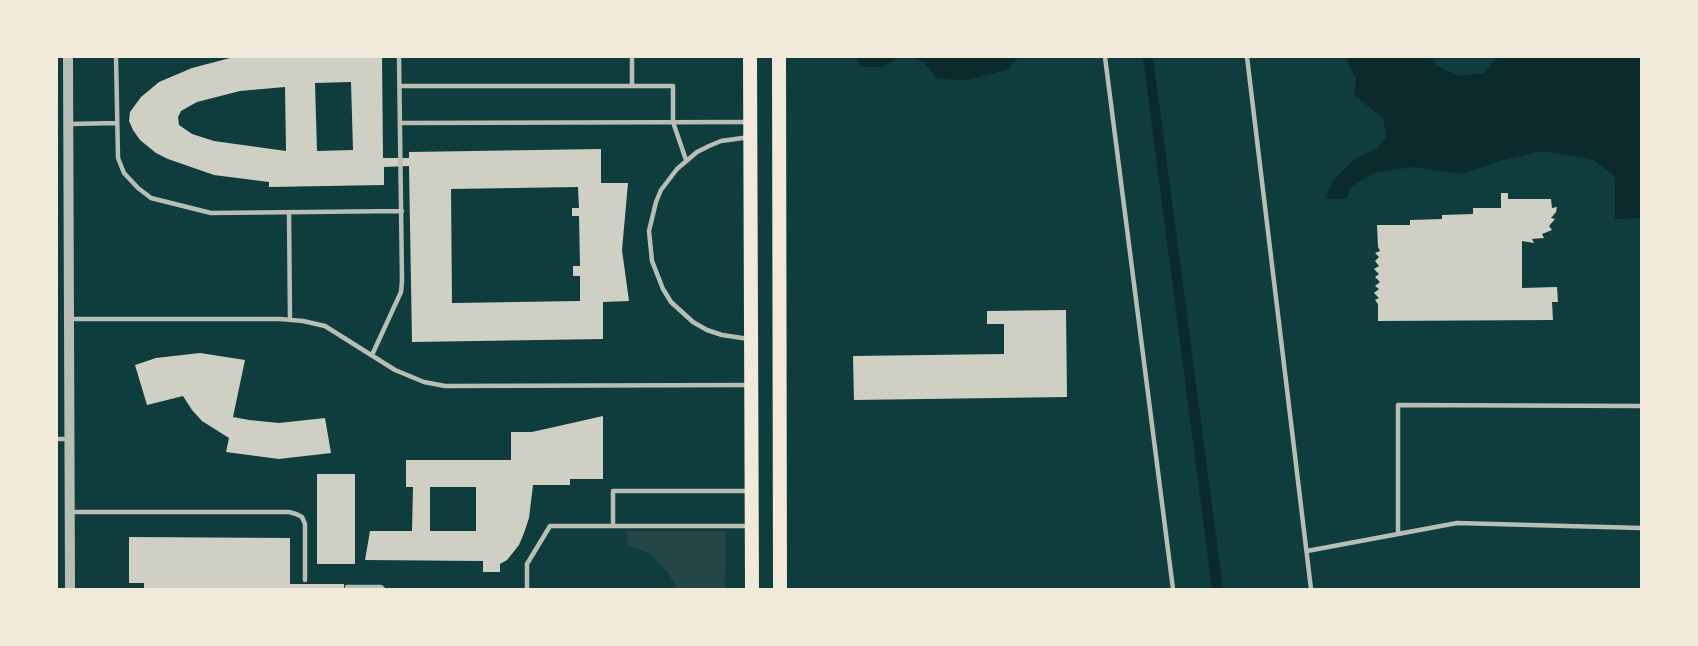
<!DOCTYPE html>
<style>
body{margin:0}
#map{position:relative;width:1698px;height:646px;overflow:hidden;background:#0f3d3e;font-family:Signika,sans-serif}
canvas{display:block}
.frame{position:absolute;inset:0;border:58px solid #f1e9da;pointer-events:none}
</style>
<div id="map">
<canvas width="1698" height="646"></canvas>
<div class="frame"></div>
</div>
<script>
const ctx = document.querySelector('canvas').getContext('2d');
ctx.lineJoin = 'round';
function fill(path, color) { ctx.fillStyle = color; ctx.fill(path, 'evenodd'); }
const toPath = rows => new Path2D(rows.map(r => 'M' + r).join(''));
function strokePath(path, color, width, dash) { ctx.strokeStyle = color; ctx.lineWidth = width; ctx.lineCap = dash ? 'butt' : 'round'; ctx.setLineDash(dash || []); ctx.stroke(path); }
const green = toPath([
 [627,531,726,531,725,589,677,589,669,574,650,553,627,545]
]);
const water = toPath([
 [857,57,898,57,883,67,860,67],
 [911,57,1018,57,1007,70,967,80,938,79,922,61],
 [1143,57,1153,57,1223,589,1212,589],
 [1350,57,1433,57,1436,66,1460,76,1485,73,1497,57,1641,57,1641,218,1615,219,1615,177,1594,160,1543,151,1499,161,1463,174,1412,167,1374,173,1351,187,1347,199,1325,199,1333,181,1353,160,1377,148,1386,137,1383,118,1354,95,1356,79,1347,61]
]);
const building = toPath([
 [234,57,382,57,383,158,409,158,409,152,601,149,601,183,628,183,622,250,629,301,603,302,603,339,412,342,409,166,384,167,384,185,269,187,269,182,214,175,168,159,156,153,140,140,133,130,129,121,130,112,141,97,159,82,192,68],
 [351,82,353,150,317,151,315,83],
 [285,87,286,151,214,141,192,134,179,125,178,117,181,111,197,102,240,91],
 [578,187,579,208,572,208,572,216,579,216,580,266,573,266,573,276,580,276,580,301,452,303,451,189],
 [1501,193,1508,193,1508,199,1551,199,1552,208,1557,207,1556,212,1551,218,1555,219,1549,226,1552,230,1542,234,1544,238,1532,239,1534,243,1522,241,1522,288,1557,287,1558,302,1552,302,1553,320,1378,321,1378,304,1375,300,1379,298,1374,293,1379,289,1375,286,1380,282,1375,277,1379,274,1374,269,1379,266,1375,261,1379,257,1375,253,1380,251,1378,247,1377,225,1410,225,1410,220,1442,219,1442,215,1473,214,1473,208,1501,208],
 [1066,310,1067,397,854,400,853,356,1004,354,1004,324,987,324,987,311],
 [200,353,245,360,233,417,249,420,279,423,325,418,331,453,279,459,226,452,229,438,202,421,192,410,183,396,147,405,135,365,156,358],
 [603,416,603,479,570,479,570,485,533,485,529,518,524,533,519,545,507,560,500,564,500,572,483,572,483,561,365,560,370,531,412,531,413,487,406,487,406,460,511,460,511,432,532,432],
 [430,487,476,487,476,531,430,531],
 [317,474,355,474,355,564,317,564],
 [129,537,290,538,290,584,344,584,344,589,144,589,144,583,129,583]
]);
const service = toPath([
 [116,57,118,158,124,173,138,188,151,198,211,213,402,211],
 [1105,57,1173,589],
 [1247,57,1311,589],
 [400,86,673,86,673,122,686,160],
 [632,86,632,57],
 [400,123,749,122],
 [69,124,117,123],
 [289,212,290,320],
 [69,319,280,319,303,321,325,326,395,370,424,382,445,386,749,385],
 [749,339,722,335,707,330,693,322,671,302,663,289,652,261,649,231,656,202,661,190,677,169,697,152,709,146,721,141,750,137],
 [372,355,401,292,402,281,399,57],
 [57,439,69,439],
 [70,512,289,512,296,514,302,517,305,524,305,580],
 [613,526,613,491,749,491],
 [1398,534,1457,523,1641,528],
 [1307,551,1398,534,1398,405,1641,406],
 [347,587,381,587,383,589],
 [527,589,527,564,550,526,751,526]
]);
const tertiary = toPath([
 [68,57,70,589]
]);
const primary = toPath([
 [750,57,752,589],
 [779,57,780,589]
]);
fill(green, '#244646');
fill(water, '#0a2a2b');
fill(building, '#cfcfc3');
strokePath(service, '#b8beb3', 4.5);
strokePath(tertiary, '#b8beb3', 10);
strokePath(primary, '#f1e9da', 14);
</script>
